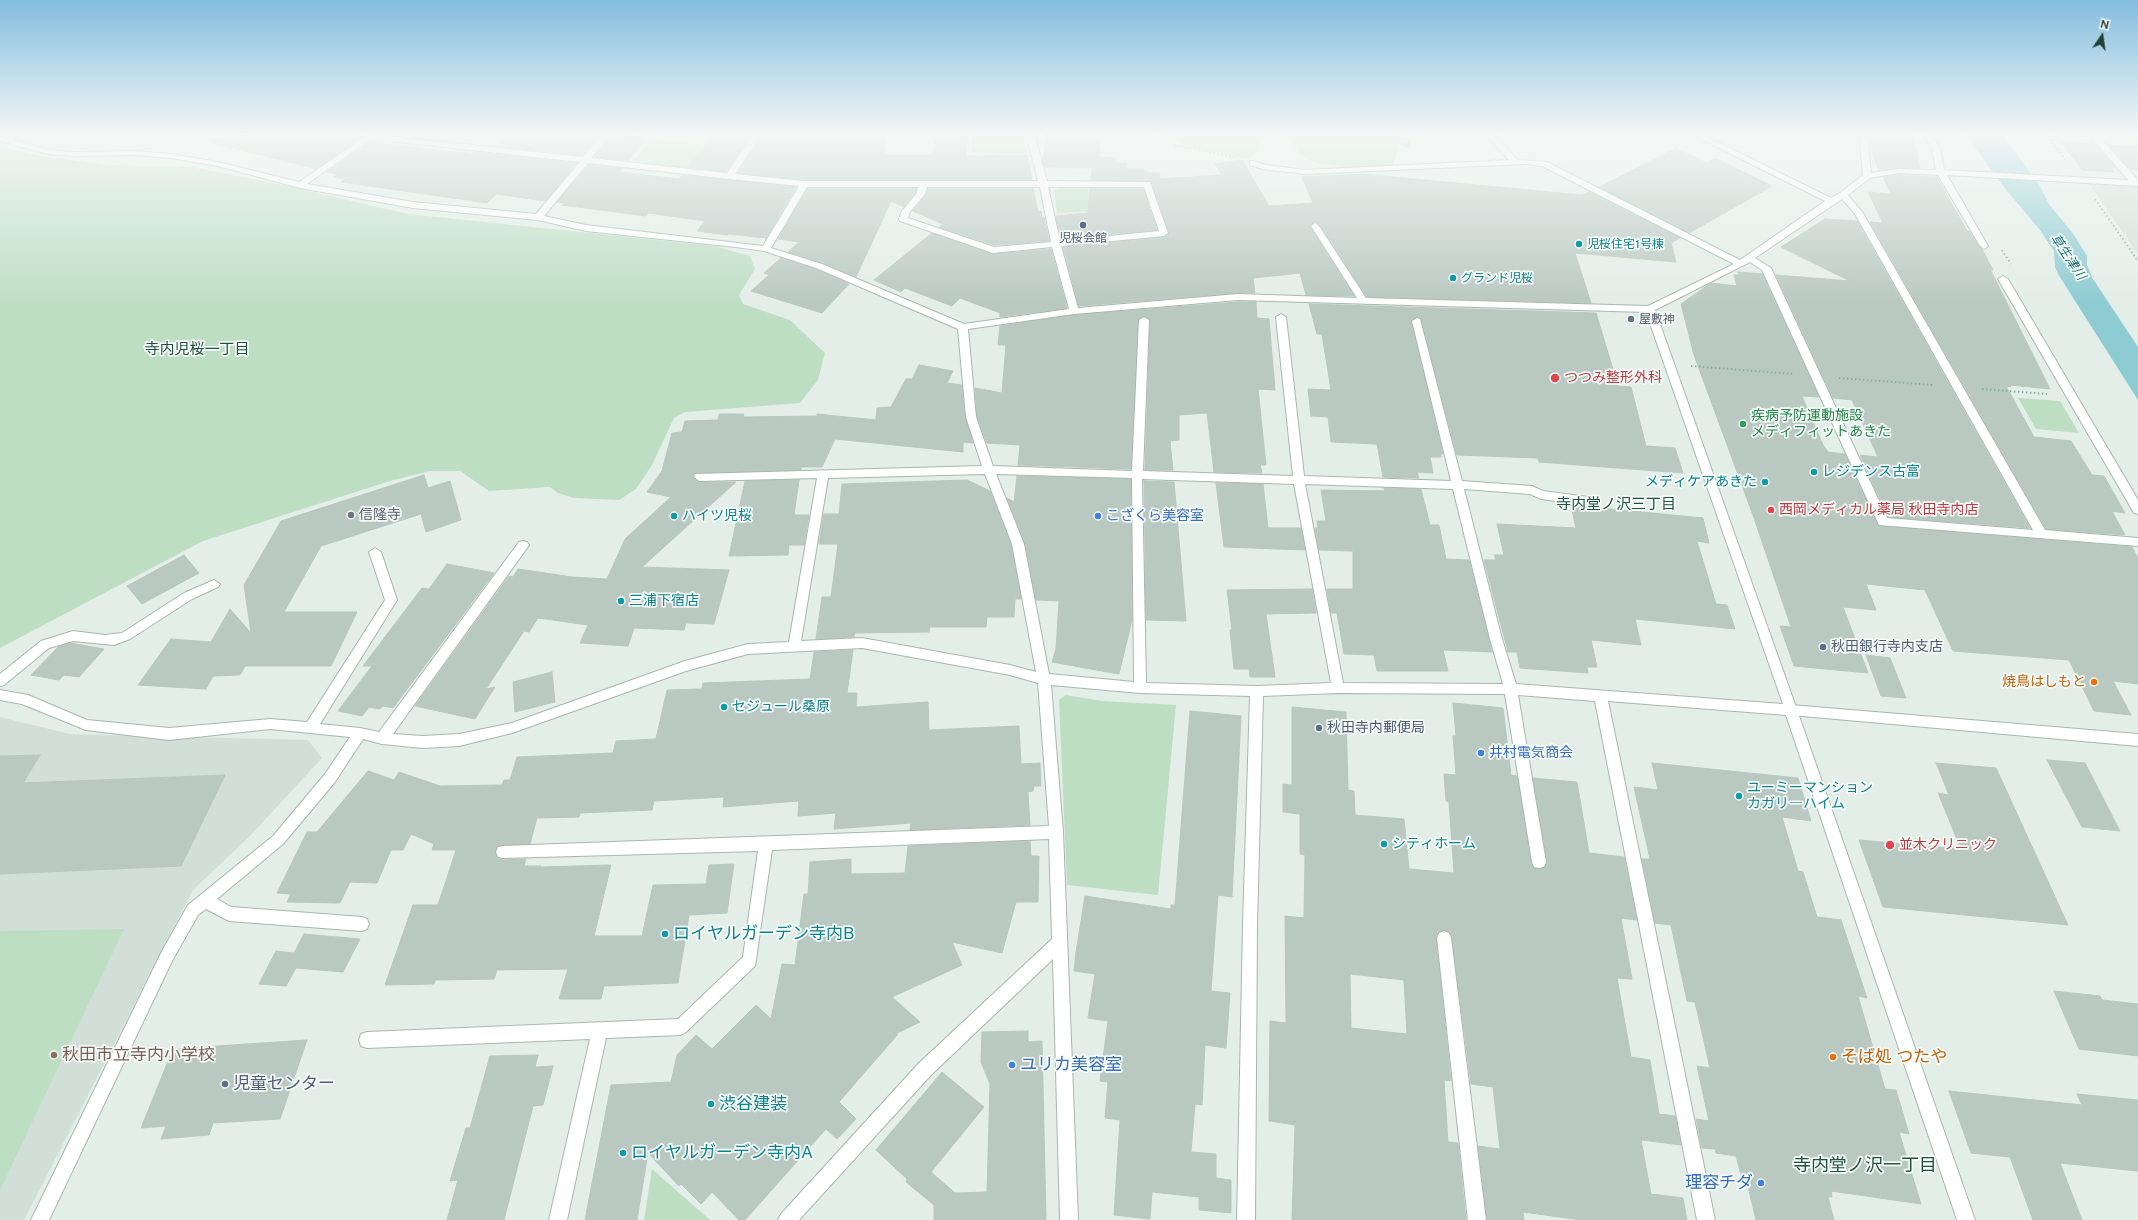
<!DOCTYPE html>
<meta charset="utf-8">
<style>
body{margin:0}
#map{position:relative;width:2138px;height:1220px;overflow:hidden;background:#e4eee9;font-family:"Public Sans",sans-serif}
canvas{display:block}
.north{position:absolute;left:2082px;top:16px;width:40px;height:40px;-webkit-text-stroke:3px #f5faf7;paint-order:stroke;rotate:13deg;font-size:11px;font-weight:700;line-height:16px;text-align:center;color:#243f36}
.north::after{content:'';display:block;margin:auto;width:14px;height:18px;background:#243f36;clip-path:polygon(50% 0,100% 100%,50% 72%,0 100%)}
</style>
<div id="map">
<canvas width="2138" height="1220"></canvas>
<div class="north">N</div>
</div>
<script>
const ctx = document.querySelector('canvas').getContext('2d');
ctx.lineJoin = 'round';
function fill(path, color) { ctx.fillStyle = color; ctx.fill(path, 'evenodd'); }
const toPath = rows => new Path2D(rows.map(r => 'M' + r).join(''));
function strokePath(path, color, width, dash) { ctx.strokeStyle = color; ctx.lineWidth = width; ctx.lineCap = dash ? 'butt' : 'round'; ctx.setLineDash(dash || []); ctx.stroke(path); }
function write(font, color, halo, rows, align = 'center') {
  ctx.font = font + ' "Public Sans","Noto Sans JP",sans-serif'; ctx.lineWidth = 3.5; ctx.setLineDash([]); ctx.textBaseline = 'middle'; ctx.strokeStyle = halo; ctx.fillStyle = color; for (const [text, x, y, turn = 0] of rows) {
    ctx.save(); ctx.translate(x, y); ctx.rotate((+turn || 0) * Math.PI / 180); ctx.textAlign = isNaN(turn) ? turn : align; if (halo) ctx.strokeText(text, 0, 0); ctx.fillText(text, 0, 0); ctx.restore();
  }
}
const built = toPath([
 [2089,184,2138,187,2138,254],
 [0,717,70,734,308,740,322,758,250,836,193,890,24,1220,0,1220]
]);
const green = toPath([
 [972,133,1019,133,1023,135,1027,152,1022,154,972,152],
 [1161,133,1374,133,1390,139,1399,147,1393,165,1357,169,1316,163,1299,154,1292,141,1275,135,1261,139,1257,152,1249,159,1204,151,1167,138],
 [651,139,741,149,725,172,633,161],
 [0,147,47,157,107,165,191,167,279,184,408,214,715,246,750,256,755,269,739,295,743,304,790,320,825,353,818,380,800,403,685,412,674,418,652,465,636,489,619,500,574,498,558,493,550,487,489,491,460,471,430,471,390,481,203,541,0,648],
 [1088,186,1093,211,1057,213,1054,190,1059,188],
 [2018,398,2060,401,2079,433,2036,429],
 [1066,695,1102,701,1176,705,1158,895,1067,885,1059,700],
 [124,929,0,1190,0,931],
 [652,1169,710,1220,644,1220]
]);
const water = toPath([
 [1382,133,1403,133,1409,139,1411,147,1405,148],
 [1964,133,2001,133,2040,186,2049,204,2074,235,2087,256,2087,265,2093,279,2138,347,2138,400,2058,274,2055,267,2054,251,2040,230,2007,191]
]);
const building = toPath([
 [268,133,304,138,314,133,344,133,362,137,316,169,209,142,209,139,268,133],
 [509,133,602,133,582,155,496,146,509,133],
 [716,133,753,133,726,171,688,167,716,133],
 [764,133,888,133,884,155,933,155,937,133,968,133,966,156,1027,155,1032,180,804,180,738,173,764,133],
 [1046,133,1100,133,1099,157,1116,158,1116,163,1127,163,1127,169,1144,169,1144,172,1160,173,1159,179,1222,175,1215,164,1242,160,1269,206,1313,203,1302,177,1364,174,1581,195,1589,192,1680,238,1671,243,1676,262,1575,253,1591,303,1367,297,1320,225,1315,222,1310,227,1354,296,1306,295,1300,273,1253,278,1255,293,1238,293,1079,306,1063,247,1164,237,1169,232,1151,181,1091,180,1092,168,1045,167,1043,162,1046,133],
 [1869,133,1913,135,1920,168,1899,168,1879,170,1874,158,1869,133],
 [613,134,647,138,628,161,594,157,613,134],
 [371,141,394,145,472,154,474,152,577,163,545,201,496,194,487,203,341,182,345,179,334,177,337,174,327,172,371,141],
 [2061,142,2095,144,2116,168,2111,168,2114,172,2082,170,2061,142],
 [2109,145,2138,147,2138,170,2130,169,2109,145],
 [1676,148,1707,163,1715,158,1772,186,1689,233,1599,187,1676,148],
 [589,165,622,168,619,172,679,179,682,175,796,187,766,238,728,234,727,235,697,231,705,221,649,213,646,216,562,205,564,203,557,202,589,165],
 [1899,175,1937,177,1967,231,1969,231,1982,249,1993,270,1990,269,2050,389,2010,385,2011,387,2006,386,2034,437,2071,441,2092,475,2104,476,2125,513,2112,511,2125,535,2046,529,1870,222,1883,223,1868,192,1891,194,1883,177,1899,175],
 [808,188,916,188,916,192,904,207,891,201,856,277,822,263,788,252,799,242,778,239,808,188],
 [928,188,1033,188,1038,212,1041,211,1042,217,1044,217,1049,241,994,245,939,227,943,224,913,211,926,195,928,188],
 [1090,188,1143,188,1157,230,1061,239,1056,216,1088,213,1090,188],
 [1825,219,1857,221,2030,528,1888,517,1860,455,1878,457,1852,400,1833,398,1776,275,1850,281,1781,247,1825,219],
 [932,233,993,254,1051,249,1067,308,1000,317,1000,313,960,298,952,306,905,288,901,292,874,280,932,233],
 [781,258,815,269,849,284,822,313,751,291,769,275,764,273,781,258],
 [1738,272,1762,274,1819,397,1802,396,1823,445,1828,452,1845,454,1879,526,2132,547,2138,558,2138,684,2113,681,2131,715,2094,711,2069,660,1953,651,1925,590,1866,584,1876,610,1843,607,1868,673,1794,666,1780,626,1791,627,1754,518,1694,355,1681,304,1711,283,1737,286,1734,275,1739,275,1738,272],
 [1238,302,1256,302,1257,318,1269,319,1275,390,1258,389,1266,465,1260,465,1262,473,1214,472,1207,413,1179,415,1179,440,1170,441,1173,470,1145,470,1150,320,1145,316,1138,320,1131,469,1018,465,1020,445,987,443,977,417,975,388,1002,393,1006,345,998,345,1000,326,1074,315,1238,302],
 [1309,304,1596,313,1618,386,1631,387,1646,446,1675,448,1683,473,1539,462,1538,458,1457,455,1421,319,1417,317,1411,321,1443,454,1440,454,1441,457,1430,457,1433,473,1417,472,1419,478,1383,477,1377,444,1331,442,1328,417,1311,416,1308,389,1331,390,1322,334,1317,334,1309,304],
 [919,365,953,371,947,383,962,385,965,417,973,443,963,442,963,452,835,439,822,467,801,467,801,470,694,473,693,477,699,482,736,482,642,567,729,570,714,624,686,623,684,630,634,628,628,646,580,643,588,625,538,618,529,632,524,631,486,689,495,687,475,719,415,706,509,576,513,577,518,569,572,577,607,579,625,539,671,497,647,492,662,471,672,433,682,432,685,421,718,420,719,414,744,414,743,417,817,416,817,414,876,420,877,408,891,407,906,379,912,379,919,365],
 [424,475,428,488,450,481,461,520,426,532,421,514,321,546,284,612,357,612,331,666,245,666,240,675,213,676,206,689,138,685,171,639,211,642,230,609,251,633,244,585,281,521,424,475],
 [1017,476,1131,479,1132,620,1119,674,1052,662,1056,649,1059,601,1036,600,1025,544,1007,498,1014,502,1017,476],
 [799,480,794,515,809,515,804,545,789,545,788,555,729,556,745,481,799,480],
 [967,480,990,491,1011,544,1021,599,1015,599,1014,617,987,617,986,627,930,627,929,632,855,633,854,637,816,639,822,597,831,597,838,544,819,544,824,514,839,514,842,484,967,480],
 [1144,481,1174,482,1186,621,1146,620,1144,481],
 [1216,483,1263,484,1268,528,1301,528,1305,550,1224,547,1216,483],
 [1384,488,1421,489,1430,525,1439,525,1446,559,1469,560,1492,652,1443,650,1448,671,1377,671,1374,655,1344,654,1337,613,1331,613,1327,589,1353,589,1353,551,1319,550,1315,528,1318,528,1317,521,1326,521,1321,490,1385,491,1384,488],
 [1571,505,1703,518,1709,543,1697,541,1716,604,1727,605,1735,629,1635,619,1641,645,1591,640,1597,667,1587,667,1588,673,1520,668,1517,652,1508,652,1484,560,1496,560,1494,555,1504,555,1497,524,1576,528,1571,505],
 [184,555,199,573,142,604,127,586,184,555],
 [447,564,494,573,393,708,383,706,380,709,369,707,362,716,338,711,372,666,363,666,422,588,429,589,447,564],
 [1312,589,1316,613,1266,614,1275,677,1250,677,1249,669,1234,669,1230,630,1232,630,1227,590,1312,589],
 [70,643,104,649,79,677,64,675,59,680,31,675,58,647,70,643],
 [853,650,847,693,857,693,856,707,928,702,929,730,1019,726,1021,764,1040,763,1041,786,1034,786,1033,791,1028,792,1030,825,910,830,911,823,834,829,836,813,798,816,799,801,723,807,724,797,654,801,652,810,580,813,579,817,537,818,530,844,498,846,495,851,497,858,503,860,526,859,524,866,541,866,540,867,611,865,594,936,642,936,653,885,706,884,709,865,734,864,727,913,689,915,678,983,604,986,601,999,559,999,568,969,497,970,494,979,435,980,434,984,385,985,413,905,438,905,456,850,432,850,434,844,411,834,403,850,391,850,377,883,350,882,340,903,287,902,291,894,277,893,307,832,317,832,368,771,394,780,399,772,440,786,502,785,504,780,510,780,517,757,613,753,616,741,656,739,667,690,702,689,703,683,810,679,814,652,853,650],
 [1866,655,1890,658,1906,698,1881,696,1866,655],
 [552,672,555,702,515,712,513,682,552,672],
 [1453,703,1503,708,1511,775,1517,776,1533,868,1544,868,1547,862,1533,778,1577,782,1589,853,1624,857,1637,920,1621,918,1632,979,1617,978,1631,1057,1650,1060,1659,1114,1675,1116,1681,1145,1641,1140,1651,1194,1683,1198,1687,1220,1581,1220,1523,1212,1524,1220,1487,1220,1478,1146,1500,1149,1493,1087,1471,1084,1452,938,1450,932,1445,930,1438,932,1436,938,1451,1081,1444,1080,1448,1142,1458,1143,1466,1220,1292,1220,1295,1125,1269,1121,1270,1021,1286,1023,1285,916,1304,918,1305,855,1300,854,1300,814,1283,812,1283,784,1292,785,1292,707,1346,712,1348,790,1354,791,1355,815,1404,819,1409,869,1454,873,1449,802,1446,801,1444,774,1456,775,1453,736,1456,736,1453,703],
 [1350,974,1404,980,1407,1034,1351,1028,1350,974],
 [1190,711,1241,716,1232,897,1218,895,1211,991,1230,993,1226,1048,1205,1045,1202,1105,1195,1104,1191,1152,1216,1154,1216,1178,1231,1180,1231,1213,1199,1210,1199,1197,1152,1192,1150,1219,1114,1215,1120,1120,1105,1118,1108,1082,1100,1081,1108,1021,1088,1018,1095,974,1074,971,1076,952,1085,896,1171,909,1171,905,1175,905,1190,711],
 [40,755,23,783,225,775,181,866,0,874,0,756,40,755],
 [2047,760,2085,763,2120,831,2082,827,2047,760],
 [1652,763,1798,778,1811,821,1782,817,1798,871,1803,872,1817,917,1841,920,1867,998,1858,996,1885,1089,1896,1090,1909,1134,1899,1132,1921,1204,1831,1191,1832,1197,1828,1197,1834,1220,1756,1220,1746,1178,1742,1178,1736,1156,1716,1153,1715,1149,1702,1148,1696,1119,1709,1121,1697,1066,1710,1068,1695,1002,1687,1001,1671,925,1655,923,1642,859,1650,859,1634,787,1658,790,1652,763],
 [1936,763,1996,768,2068,925,1883,907,1859,840,1961,849,1938,793,1949,795,1936,763],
 [1030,841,1031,856,1039,856,1038,902,1016,902,1002,953,952,942,962,965,892,997,920,1022,895,1034,898,1034,839,1102,856,1119,837,1139,826,1129,745,1220,739,1220,712,1192,701,1204,681,1184,679,1186,648,1153,637,1220,585,1220,611,1085,671,1082,677,1055,696,1035,712,1049,756,1005,771,1019,782,964,795,965,804,894,808,894,810,862,851,859,851,874,905,873,908,846,1030,841],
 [304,934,360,939,343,972,296,968,286,986,259,984,276,951,294,953,304,934],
 [2054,991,2100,996,2102,1000,2138,1004,2138,1056,2079,1049,2054,991],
 [1028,1031,1028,1042,1042,1041,1046,1220,934,1220,934,1205,906,1182,907,1179,876,1150,942,1072,984,1107,931,1172,955,1193,987,1192,990,1084,981,1062,982,1032,1028,1031],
 [307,1040,280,1119,213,1123,209,1135,161,1139,166,1126,141,1128,173,1049,307,1040],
 [538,1055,535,1067,553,1066,543,1105,533,1106,504,1220,447,1220,458,1180,450,1181,466,1128,470,1128,490,1056,538,1055],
 [1949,1091,2082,1105,2077,1094,2138,1100,2138,1171,2060,1163,2082,1220,2033,1220,2010,1157,1971,1153,1949,1091]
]);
const path = toPath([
 [1154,133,1156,136,1175,145,1237,158],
 [2045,133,2067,162],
 [2095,199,2138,261],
 [2002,250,2011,264],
 [1691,366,1794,374],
 [1839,378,1933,385],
 [1982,389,2047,394]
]);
const street = toPath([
 [12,133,21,133,14,140,48,150,75,152,135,151,171,154,218,162,299,182,369,134,583,157,604,133,612,133,591,158,727,173,755,133,763,133,735,174,804,181,1038,181,1026,133,1034,133,1047,181,1150,182,1168,233,1164,236,1061,246,1078,308,1238,294,1357,298,1311,226,1315,223,1319,226,1366,298,1648,306,1734,264,1542,166,1526,164,1306,174,1262,169,1250,165,1250,161,1253,161,1266,165,1306,170,1509,160,1484,133,1492,133,1518,160,1547,162,1740,260,1825,201,1689,133,1699,133,1831,198,1840,193,1863,175,1859,133,1867,133,1871,173,1899,169,1936,170,1932,149,1923,133,1931,133,1940,149,1944,170,2128,180,2091,137,2098,135,2138,180,2138,186,1947,175,1988,246,1984,249,1980,246,1938,175,1899,173,1870,178,1848,195,1863,213,2045,530,2138,538,2138,546,1879,525,1762,270,1750,262,1655,310,1797,710,1975,1220,1957,1220,1786,715,1608,701,1715,1220,1697,1220,1595,701,1518,695,1546,862,1544,867,1539,868,1534,867,1532,862,1505,694,1338,693,1263,696,1257,925,1255,1220,1237,1220,1243,925,1250,696,1140,693,1051,685,1063,832,1078,1220,1060,1220,1053,959,931,1075,799,1220,778,1220,781,1214,919,1063,1052,939,1049,839,772,850,755,966,686,1032,681,1035,606,1038,567,1220,549,1220,590,1039,367,1048,361,1046,359,1040,361,1034,367,1032,678,1019,743,957,758,851,503,858,498,857,496,852,498,847,503,846,1049,826,1038,683,1010,675,862,648,748,654,686,671,512,733,459,746,423,748,382,744,363,739,335,782,283,844,217,899,231,907,362,917,367,919,369,924,367,929,362,931,229,921,206,909,198,915,172,961,49,1220,31,1220,162,951,188,905,273,836,325,774,350,737,270,729,169,740,86,730,22,704,0,700,0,690,28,695,87,720,169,728,270,719,307,722,385,600,369,552,375,548,381,552,397,600,320,724,360,728,379,732,519,542,523,541,527,542,529,545,527,548,393,734,423,736,459,734,512,723,685,661,748,644,789,642,817,478,699,481,694,477,695,474,982,466,966,417,958,329,816,268,764,251,736,247,586,231,538,220,413,208,300,188,218,166,171,158,135,155,75,156,48,154,0,141,0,137,6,138,12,133],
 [371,139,580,162,536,214,413,202,307,184,371,139],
 [588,163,729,179,799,186,763,246,586,225,544,216,588,163],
 [807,187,918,187,917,193,902,211,899,219,900,221,993,253,1052,247,1069,309,964,324,822,264,771,248,807,187],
 [927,187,1040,187,1051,242,994,247,908,218,910,212,925,194,927,187],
 [1048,187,1144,187,1159,231,1060,241,1048,187],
 [1842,199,1855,214,2033,530,1887,518,1771,268,1755,258,1842,199],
 [1238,300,1646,312,1783,704,1516,684,1502,639,1464,489,1530,494,1541,499,1588,505,1594,501,1588,497,1543,491,1532,486,1462,481,1420,319,1417,318,1412,321,1451,481,1304,476,1286,317,1281,314,1276,317,1293,476,1143,471,1149,320,1144,317,1139,320,1132,471,993,466,976,417,968,329,1074,314,1238,300],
 [985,474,1012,544,1036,672,1010,665,862,638,801,641,828,478,985,474],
 [996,474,1132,478,1134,682,1049,674,1024,544,996,474],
 [1142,479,1294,484,1331,683,1257,686,1146,683,1142,479],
 [1305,484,1453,489,1490,639,1503,684,1343,683,1305,484],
 [2003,276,2008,279,2138,500,2138,514,2134,513,1998,279,2003,276],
 [214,580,220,584,218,587,192,599,130,639,114,645,73,641,49,648,4,685,0,686,0,674,41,641,73,631,105,635,122,633,184,593,214,580],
 [1444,931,1449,933,1451,938,1486,1220,1468,1220,1437,938,1439,933,1444,931]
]);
const secondary = toPath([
 [1791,705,2138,734,2138,746,1791,715,1786,714,1785,710,1786,706,1791,705]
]);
const markers = [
 [1083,225,4,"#5c6f8a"],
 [1579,244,4,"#0f9aa8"],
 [1453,278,4,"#0f9aa8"],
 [1631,319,4,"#6b7280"],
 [1555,378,5,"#e0444e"],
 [1743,424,4,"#2e9e5b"],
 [1814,472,4,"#0f9aa8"],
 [1765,482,4,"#0f9aa8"],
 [1771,510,4,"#e0444e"],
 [351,515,4,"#6b7280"],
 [674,516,4,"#0f9aa8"],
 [1098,516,4,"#3f7fe0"],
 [621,601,4,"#0f9aa8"],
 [1823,647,4,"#5c6f8a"],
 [2094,682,4,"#e8710a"],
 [724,707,4,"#0f9aa8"],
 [1319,728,4,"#5c6f8a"],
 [1481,753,4,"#3f7fe0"],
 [1739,796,4,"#0f9aa8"],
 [1384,844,4,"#0f9aa8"],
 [1890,845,5,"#e0444e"],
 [665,934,4,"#0f9aa8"],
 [54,1055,4,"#8d6e63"],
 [1833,1057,4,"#e8710a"],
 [1012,1065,4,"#3f7fe0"],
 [225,1084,4,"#5c6f8a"],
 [711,1104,4,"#0f9aa8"],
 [623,1153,4,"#0f9aa8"],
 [1761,1183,4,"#3f7fe0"]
];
const farServicenames = [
 ["児桜会館",1083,238]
];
const farCulturenames = [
 ["児桜住宅1号棟",1587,244],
 ["グランド児桜",1461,278]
];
const farWorshipnames = [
 ["屋敷神",1639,319]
];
const farWaternames = [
 ["草生津川",2068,257,56]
];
const healthNames = [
 ["つつみ整形外科",1564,378],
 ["西岡メディカル薬局 秋田寺内店",1779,510],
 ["並木クリニック",1899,845]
];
const leisureNames = [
 ["疾病予防運動施設",1751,416],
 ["メディフィットあきた",1751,432]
];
const cultureNames = [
 ["レジデンス古富",1822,472],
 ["メディケアあきた",1757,482,"right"],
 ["ハイツ児桜",682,516],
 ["三浦下宿店",629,601],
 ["セジュール桑原",732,707],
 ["ユーミーマンション",1747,788],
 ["カガリ―ハイム",1747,804],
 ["シティホーム",1392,844]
];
const worshipNames = [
 ["信隆寺",359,515]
];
const shopNames = [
 ["こざくら美容室",1106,516],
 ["井村電気商会",1489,753]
];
const serviceNames = [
 ["秋田銀行寺内支店",1831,647],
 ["秋田寺内郵便局",1327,728]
];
const foodNames = [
 ["焼鳥はしもと",2086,682]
];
const neighbourhoodNames = [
 ["寺内児桜一丁目",197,349],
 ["寺内堂ノ沢三丁目",1616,504]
];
const nearCulturenames = [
 ["ロイヤルガーデン寺内B",673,934],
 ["渋谷建装",719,1104],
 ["ロイヤルガーデン寺内A",631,1153]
];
const nearEducationnames = [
 ["秋田市立寺内小学校",62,1055]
];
const nearFoodnames = [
 ["そば処 つたや",1841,1057]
];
const nearShopnames = [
 ["ユリカ美容室",1020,1065],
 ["理容チダ",1753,1183,"right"]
];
const nearServicenames = [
 ["児童センター",233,1084]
];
const nearNeighbourhoodnames = [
 ["寺内堂ノ沢一丁目",1865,1165]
];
fill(built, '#d2ded8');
fill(green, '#bedec4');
fill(water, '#8dcbd2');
fill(building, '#bac8c2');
strokePath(building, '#b7c7bf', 1);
strokePath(street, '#a7b6b0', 2);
strokePath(secondary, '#a3b9b0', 2);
strokePath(path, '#85b1a0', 2, [1.5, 2.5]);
fill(street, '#fff');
fill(secondary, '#fff');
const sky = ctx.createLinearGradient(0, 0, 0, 304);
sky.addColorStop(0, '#83bddf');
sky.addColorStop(0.44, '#f3f7f5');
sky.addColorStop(1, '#f3f7f500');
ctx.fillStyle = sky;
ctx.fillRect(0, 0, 2138, 304);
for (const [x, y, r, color] of markers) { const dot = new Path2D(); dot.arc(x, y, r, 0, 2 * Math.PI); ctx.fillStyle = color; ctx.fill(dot); strokePath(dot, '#f5faf7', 1.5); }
write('12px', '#4e5e75', '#f5faf7', farServicenames);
write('12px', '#0d838f', '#f5faf7', farCulturenames, 'left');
write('12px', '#5b616d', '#f5faf7', farWorshipnames, 'left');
write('italic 13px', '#1d727c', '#f5faf7', farWaternames);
write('14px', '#be3a42', '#f5faf7', healthNames, 'left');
write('14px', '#27864d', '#f5faf7', leisureNames, 'left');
write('14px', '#0d838f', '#f5faf7', cultureNames, 'left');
write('14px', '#5b616d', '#f5faf7', worshipNames, 'left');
write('14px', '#366cbe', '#f5faf7', shopNames, 'left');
write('14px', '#4e5e75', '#f5faf7', serviceNames, 'left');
write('14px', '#c56008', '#f5faf7', foodNames, 'right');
write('15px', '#1f5242', '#f5faf7', neighbourhoodNames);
write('17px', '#0d838f', '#f5faf7', nearCulturenames, 'left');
write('17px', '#785e54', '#f5faf7', nearEducationnames, 'left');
write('17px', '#c56008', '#f5faf7', nearFoodnames, 'left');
write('17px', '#366cbe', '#f5faf7', nearShopnames, 'left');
write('17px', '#4e5e75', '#f5faf7', nearServicenames, 'left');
write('18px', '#1f5242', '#f5faf7', nearNeighbourhoodnames);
</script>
